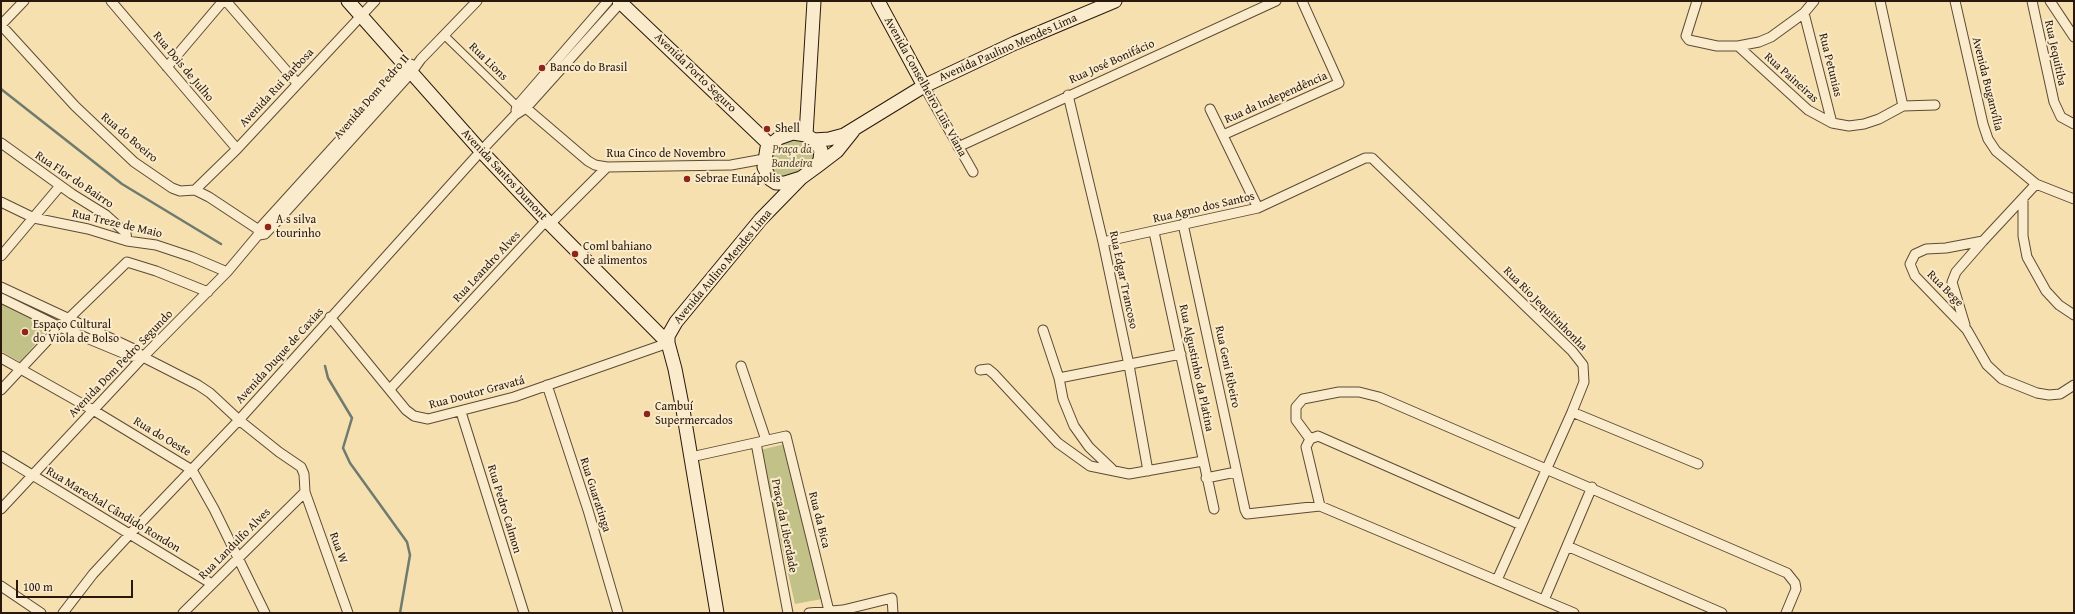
<!DOCTYPE html>
<meta charset="utf-8">
<style>
body{margin:0}
#map{position:relative;width:2075px;height:614px;overflow:hidden;background:#f7e0b0;font-family:"Gentium Book Plus",serif}
canvas{display:block}
.frame{position:absolute;inset:0;border:2px solid #28190c;pointer-events:none}
.scale{position:absolute;left:16px;top:580px;width:117px;height:18px;box-sizing:border-box;border:2px solid #28190c;border-top:0;padding-left:5px;font-size:12px;line-height:14px;white-space:nowrap;color:#28190c;-webkit-text-stroke:3px #faebcc;paint-order:stroke}
</style>
<div id="map">
<canvas width="2075" height="614"></canvas>
<div class="frame"></div>
<div class="scale">100 m</div>
</div>
<script>
const ctx = document.querySelector('canvas').getContext('2d');
ctx.lineJoin = 'round';
function fill(path, color) { ctx.fillStyle = color; ctx.fill(path, 'evenodd'); }
const toPath = rows => new Path2D(rows.map(r => 'M' + r).join(''));
function strokePath(path, color, width, dash) { ctx.strokeStyle = color; ctx.lineWidth = width; ctx.lineCap = dash ? 'butt' : 'round'; ctx.setLineDash(dash || []); ctx.stroke(path); }
function write(font, color, halo, rows, align = 'center') {
  ctx.font = font + ' "Gentium Book Plus",serif'; ctx.lineWidth = 4; ctx.setLineDash([]); ctx.textBaseline = 'middle'; ctx.strokeStyle = halo; ctx.fillStyle = color; for (const [text, x, y, turn = 0] of rows) {
    ctx.save(); ctx.translate(x, y); ctx.rotate((+turn || 0) * Math.PI / 180); ctx.textAlign = isNaN(turn) ? turn : align; if (halo) ctx.strokeText(text, 0, 0); ctx.fillText(text, 0, 0); ctx.restore();
  }
}
const green = toPath([
 [785,138,804,139,812,147,816,156,812,166,795,175,779,179,768,168,771,151],
 [1,303,50,327,20,362,1,351],
 [785,444,822,599,795,604,760,450]
]);
const stream = toPath([
 [1,89,122,184,221,244],
 [325,366,328,378,352,418,343,448,350,463,407,542,410,555,400,613]
]);
const pedestrian = toPath([
 [444,35,517,106]
]);
const minor = toPath([
 [111,1,237,149],
 [226,1,297,83],
 [1697,1,1686,36,1689,40,1717,46,1738,46,1759,42,1771,37,1804,13,1814,1],
 [1880,1,1903,106],
 [1955,1,1983,124,1988,139,1996,151,2036,184,2074,199],
 [2032,1,2054,102,2061,117,2074,124],
 [2050,1,2074,37],
 [1804,13,1832,123],
 [1,25,75,106,134,162,172,188,180,191,195,190,209,197,265,234],
 [1,25,24,1],
 [1738,46,1808,110,1832,123,1849,126,1864,124,1879,119,1903,106,1935,105],
 [167,67,223,1],
 [924,86,973,172],
 [1068,95,1103,242,1129,365,1148,471],
 [517,106,526,108,588,161,595,165,607,167,731,165,764,159],
 [1210,109,1258,208],
 [516,110,517,106,608,1],
 [1223,135,1339,83,1302,1],
 [1,143,72,194,106,215,126,233,127,241],
 [958,147,1276,1],
 [2036,184,1983,241,1946,248,1926,249,1915,254,1910,264,1915,276,1967,330,1987,365,2002,379,2037,393,2049,395,2060,394,2074,385],
 [195,190,237,149,375,1],
 [2023,198,2023,236,2027,257,2046,291,2059,305,2074,315],
 [1,202,34,218,88,229,127,241,156,245,192,257,227,272],
 [1183,224,1245,510,1247,514,1320,506,1574,613],
 [1154,232,1214,509],
 [258,234,259,229,406,67,411,64],
 [259,235,265,234,282,216,411,73,421,59,477,1],
 [1103,242,1258,208,1365,158,1372,158,1572,351,1583,365,1584,382,1572,412,1497,580],
 [1,256,60,186],
 [1,287,134,349,143,357,198,385,210,393,239,420,279,452,301,467,304,474,305,492,348,613],
 [1,298,60,327,130,356,143,357],
 [330,317,406,410,414,416,428,419,514,397,668,343],
 [1965,325,1952,282,1956,272,1983,241],
 [1043,330,1059,378,1063,399,1074,426,1089,447,1112,469],
 [1,358,93,410,192,470,214,509,265,613],
 [741,366,766,440],
 [980,370,988,369,994,374,1058,443,1090,466,1129,474,1203,461],
 [1059,378,1181,354],
 [547,385,588,510,618,613],
 [390,389,542,225,554,220,607,167],
 [1,390,60,327,127,262,156,271,208,292],
 [461,412,524,613],
 [1572,412,1698,464],
 [1310,439,1296,420,1296,407,1303,399,1339,392,1359,392,1379,397,1787,573,1795,583,1796,589,1786,613],
 [756,443,788,613],
 [1,456,212,584],
 [691,457,786,436,829,611],
 [1206,478,1236,472],
 [1320,506,1306,447,1310,439,1318,436,1521,525],
 [1,509,143,357,227,272,258,235],
 [1567,546,1722,613],
 [1,586,41,613],
 [1544,600,1592,487],
 [63,613,93,574,129,535,239,420,481,151,515,115,526,108,622,1],
 [183,613,305,492],
 [809,613,843,610,892,598,893,613]
]);
const secondary = toPath([
 [348,1,481,151,548,222,668,343],
 [619,1,770,145],
 [878,1,924,86],
 [793,133,806,135,814,140,821,150,820,160,816,167,801,178,785,183,776,183,770,179,764,167,767,148,779,138,793,133],
 [806,135,814,1],
 [814,140,829,139,844,135,924,86,1015,43,1115,1],
 [816,167,837,151,853,131],
 [717,613,683,410,675,369,668,343,668,336,676,322,761,219,801,178]
]);
const markers = [
 [542,68,4,"#8f2418"],
 [767,129,4,"#8f2418"],
 [687,179,4,"#8f2418"],
 [268,227,4,"#8f2418"],
 [575,254,4,"#8f2418"],
 [25,332,4,"#8f2418"],
 [647,414,4,"#8f2418"]
];
const streetNames = [
 ["Avenida Paulino Mendes Lima",1008,48,-24],
 ["Rua Jequitiba",2055,53,78],
 ["Rua Lions",488,62,44],
 ["Rua José Bonifácio",1112,62,-24],
 ["Rua Petunias",1830,65,76],
 ["Rua Dois de Julho",183,67,50],
 ["Avenida Porto Seguro",695,73,44],
 ["Rua Paineiras",1791,78,42],
 ["Avenida Buganvília",1987,84,76],
 ["Avenida Conselheiro Luis Viana",925,87,61],
 ["Avenida Rui Barbosa",277,88,-47],
 ["Avenida Dom Pedro II",372,97,-49],
 ["Rua da Independência",1276,98,-24],
 ["Rua do Boeiro",129,138,40],
 ["Rua Cinco de Novembro",666,154],
 ["Avenida Santos Dumont",504,175,47],
 ["Rua Flor do Bairro",74,180,34],
 ["Rua Agno dos Santos",1204,208,-13],
 ["Rua Treze de Maio",117,224,13],
 ["Rua Leandro Alves",487,267,-47],
 ["Avenida Aulino Mendes Lima",723,267,-50],
 ["Rua Edgar Trancoso",1123,280,78],
 ["Rua Bege",1945,289,45],
 ["Rua Rio Jequitinhonha",1545,309,45],
 ["Avenida Duque de Caxias",280,356,-48],
 ["Avenida Dom Pedro Segundo",121,364,-46],
 ["Rua Geni Ribeiro",1227,367,78],
 ["Rua Algustinho da Platina",1196,368,78],
 ["Rua Doutor Gravatá",477,393,-15],
 ["Rua do Oeste",162,437,31],
 ["Rua Guaratinga",595,495,72],
 ["Rua Pedro Calmon",504,509,73],
 ["Rua Marechal Cândido Rondon",113,510,31],
 ["Rua da Bica",819,520,76],
 ["Praça da Liberdade",784,526,79],
 ["Rua Landulfo Alves",235,544,-45],
 ["Rua W",338,548,70]
];
const poiNames = [
 ["Banco do Brasil",550,68],
 ["Shell",775,129],
 ["Sebrae Eunápolis",695,179],
 ["A s silva",276,220],
 ["tourinho",276,234],
 ["Coml bahiano",583,247],
 ["de alimentos",583,261],
 ["Espaço Cultural",33,325],
 ["do Viola de Bolso",33,339],
 ["Cambuí",655,407],
 ["Supermercados",655,421]
];
const parkNames = [
 ["Praça da",792,150],
 ["Bandeira",792,164]
];
fill(green, '#c1c188');
strokePath(stream, '#6e7b6e', 2.5);
strokePath(pedestrian, '#5c4b35', 9);
strokePath(minor, '#5c4b35', 11);
strokePath(secondary, '#28190c', 15);
strokePath(pedestrian, '#faebcc', 7);
strokePath(minor, '#faebcc', 9);
strokePath(secondary, '#faebcc', 13);
for (const [x, y, r, color] of markers) { const dot = new Path2D(); dot.arc(x, y, r, 0, 2 * Math.PI); ctx.fillStyle = color; ctx.fill(dot); strokePath(dot, '#faebcc', 1.5); }
write('12px', '#28190c', '#faebcc', streetNames);
write('12px', '#28190c', '#faebcc', poiNames, 'left');
write('italic 12px', '#564b31', '#faebcc', parkNames);
</script>
